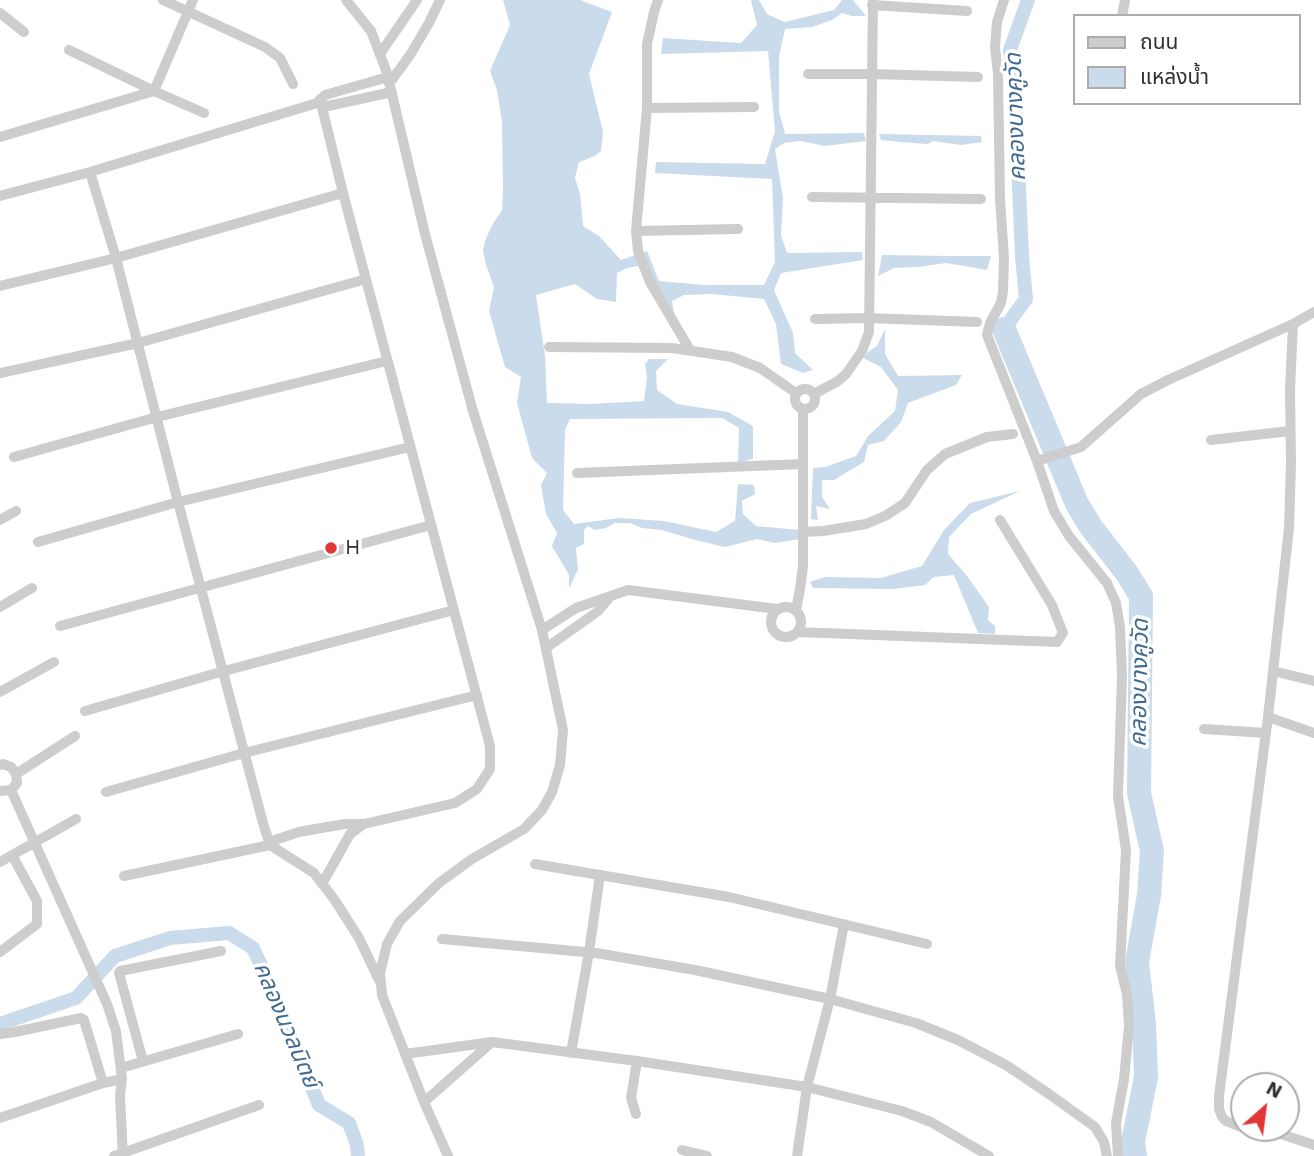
<!DOCTYPE html>
<meta charset="utf-8">
<style>
body{margin:0}
#map{position:relative;width:1314px;height:1156px;overflow:hidden;background:#fff;font-family:"Work Sans","Noto Sans Thai",sans-serif}
canvas{display:block}
.legend{position:absolute;left:1073px;top:14px;width:228px;height:91px;box-sizing:border-box;background:#fff;border:2px solid #acacac;margin:0;padding:9px 12px;list-style:none;font-size:21px;color:#303030}
.legend li{display:flex;align-items:center;gap:14px;height:35px}
.legend b{width:35px;border:2px solid #acacac}
.north{position:absolute;left:1230px;top:1072px;width:70px;height:70px;box-sizing:border-box;background:#fff;border:2px solid #acacac;border-radius:50%;rotate:28deg;font-size:19px;font-weight:700;line-height:28px;text-align:center;color:#303030}
.north::after{content:'';display:block;margin:auto;width:24px;height:32px;background:#e23736;clip-path:polygon(50% 0,100% 100%,50% 72%,0 100%)}
</style>
<div id="map">
<canvas width="1314" height="1156"></canvas>
<ul class="legend">
<li><b style="height:9px;background:#cdcdcd"></b>ถนน</li>
<li><b style="height:19px;background:#cadcec"></b>แหล่งน้ำ</li>
</ul>
<div class="north">N</div>
</div>
<script>
const ctx = document.querySelector('canvas').getContext('2d');
ctx.lineJoin = 'round';
function fill(path, color) { ctx.fillStyle = color; ctx.fill(path, 'evenodd'); }
const toPath = rows => new Path2D(rows.map(r => 'M' + r).join(''));
function strokePath(path, color, width, dash) { ctx.strokeStyle = color; ctx.lineWidth = width; ctx.lineCap = dash ? 'butt' : 'round'; ctx.setLineDash(dash || []); ctx.stroke(path); }
function write(font, color, halo, rows, align = 'center') {
  ctx.font = font + ' "Work Sans","Noto Sans Thai",sans-serif'; ctx.lineWidth = 7; ctx.setLineDash([]); ctx.textBaseline = 'middle'; ctx.strokeStyle = halo; ctx.fillStyle = color; for (const [text, x, y, turn = 0] of rows) {
    ctx.save(); ctx.translate(x, y); ctx.rotate((+turn || 0) * Math.PI / 180); ctx.textAlign = isNaN(turn) ? turn : align; if (halo) ctx.strokeText(text, 0, 0); ctx.fillText(text, 0, 0); ctx.restore();
  }
}
const water = toPath([
 [503,0,580,0,612,12,589,74,603,132,601,151,595,156,579,162,575,178,580,194,583,226,599,236,621,260,647,251,659,281,705,285,764,285,775,262,772,179,655,173,656,162,765,164,775,131,768,51,661,54,663,38,741,43,757,25,751,0,759,0,767,14,785,22,834,10,842,0,853,0,866,16,852,16,842,13,832,20,812,27,785,29,779,56,779,111,785,134,864,133,866,141,825,146,800,141,784,143,775,149,783,198,781,235,787,253,862,252,863,260,781,273,774,290,793,333,795,353,813,370,803,373,781,364,776,324,764,299,712,294,684,295,672,301,676,325,646,268,638,266,627,268,617,273,616,302,597,299,575,284,536,295,545,356,547,403,590,404,644,401,647,377,645,364,649,359,668,359,656,371,657,390,677,404,728,412,753,426,753,459,738,463,739,428,722,418,570,419,565,430,563,510,574,524,619,518,664,521,716,532,735,521,738,484,754,485,755,494,742,501,743,514,756,526,800,530,800,539,775,543,757,539,725,547,695,540,662,530,642,528,630,523,615,523,606,528,595,530,588,526,584,530,584,544,576,548,578,570,569,588,569,575,552,546,557,533,546,514,541,485,547,473,532,458,517,403,521,377,505,367,489,311,494,287,486,265,483,251,485,241,492,225,502,210,503,191,502,122,497,90,490,71,510,25],
 [879,134,981,136,982,142,961,145,933,141,928,144,900,142,881,140],
 [882,255,952,256,991,256,987,270,946,263,918,267,894,268,878,276],
 [885,329,885,354,898,376,962,375,956,385,908,403,901,422,884,441,868,445,864,462,834,480,822,480,822,497,830,509,816,506,818,520,811,519,813,468,825,467,856,456,868,436,895,411,898,390,881,367,863,358,869,351,877,346],
 [1020,491,971,514,949,537,948,554,967,576,989,607,988,620,995,626,995,634,978,633,954,575,934,577,925,585,894,589,813,588,810,582,825,577,881,578,922,566,944,530,970,503]
]);
const canal = toPath([
 [1004,329,1026,299,1022,256,1015,92,1010,50,1028,0],
 [0,1024,76,998,115,956,170,938,229,933,253,948,270,985,319,1105,349,1123,357,1145,358,1156]
]);
const river = toPath([
 [1004,329,1077,504,1091,527,1126,572,1141,596,1139,793,1152,851,1149,895,1137,962,1144,1024,1146,1077,1133,1142,1135,1156]
]);
const street = toPath([
 [163,0,265,47,280,58,293,84],
 [346,0,371,31,387,73,425,234,473,411,542,630,563,730,560,765,552,792,542,810,524,829,472,859,439,883,400,921,387,944,380,973,382,995,424,1102,448,1156],
 [658,0,654,12,647,44,647,108,636,231,638,251,650,282,690,350],
 [1004,0,997,22,995,47,998,74,1000,199,1004,258,1003,291,1001,303,990,323,987,335,1037,461,1054,511,1069,536,1107,583,1116,603,1120,627,1122,677,1118,796,1126,850,1120,966,1127,994,1129,1026,1124,1079,1116,1123,1118,1156],
 [872,5,967,11],
 [0,13,24,32],
 [1122,16,1125,0],
 [69,50,154,91,204,113],
 [380,54,417,0],
 [808,74,871,74,978,77],
 [389,84,410,55,429,23,440,0],
 [320,99,343,193,490,746,490,769,477,789,455,803,364,824,350,834,322,884],
 [317,103,328,106,392,92],
 [647,108,754,107],
 [0,137,154,91,193,0],
 [90,172,116,258,178,502,263,823,270,845,314,873,334,899,359,938,379,980],
 [0,196,90,172,317,103,325,95,388,77],
 [812,197,981,199],
 [636,231,738,229],
 [0,286,116,258,343,193],
 [815,319,868,318,977,322],
 [1293,324,1290,389,1291,463,1289,528,1268,717,1219,1096,1219,1109,1222,1117,1226,1121,1243,1128,1278,1133,1314,1145],
 [549,347,672,348,732,357,760,368,796,393],
 [0,373,138,343,366,279],
 '795 399a10 10 0 1 1 20 0a10 10 0 1 1-20 0Z',
 [814,394,838,381,846,374,862,351,869,332,873,0],
 [1211,440,1290,431],
 [14,457,157,417,387,361],
 [1037,461,1081,447,1141,394,1168,380,1293,324,1314,312],
 [577,473,803,464],
 [0,520,16,511],
 [803,532,823,531,866,524,885,516,905,503,927,470,945,454,987,437,1013,434],
 [38,542,178,502,410,447],
 '771 622a15 15 0 1 1 30 0a15 15 0 1 1-30 0Z',
 [0,607,32,588],
 [796,610,800,589,803,566,803,409],
 [60,626,431,525],
 [542,630,576,608,628,590,777,609],
 [797,632,1057,642,1063,633,1052,605,1000,520],
 [546,648,597,612,609,598],
 [1273,671,1314,681],
 [0,692,54,662],
 [85,711,224,671,454,610],
 [1268,717,1314,733],
 [1204,729,1266,733],
 [0,765,3,764,11,767,16,774,17,783,11,790,0,791],
 [16,774,75,736],
 [11,790,107,1004,116,1031,122,1079,120,1096,123,1156],
 [106,792,244,753,477,695],
 [269,842,299,832,321,828,345,824,364,824],
 [0,862,76,819],
 [535,864,729,897,927,944],
 [124,876,270,845],
 [442,939,596,953,695,970,830,999,916,1023,958,1040,1006,1065,1049,1094,1095,1127,1104,1142,1107,1156],
 [0,952,37,924,37,901,12,855],
 [0,1034,15,1032,81,1018,84,1020,103,1083],
 [571,1053,589,952,600,875],
 [405,1054,492,1042,637,1061,807,1087,902,1111,931,1122,989,1156],
 [143,1061,119,973,120,971,221,951],
 [121,1068,238,1034],
 [424,1102,492,1042],
 [636,1114,631,1098,637,1061],
 [0,1118,103,1083,122,1079],
 [682,1150,707,1156],
 [114,1156,259,1105],
 [797,1156,807,1087,830,999,844,924]
]);
const markers = [
 [331,548,7,"#e23736"]
];
const poiNames = [
 ["H",345,548]
];
const waterNames = [
 ["คลองบางคูวัด",1016,117,-92],
 ["คลองบางคูวัด",1140,683,-89],
 ["คลองนวลนิตย์",286,1025,67]
];
fill(water, '#cadcec');
strokePath(canal, '#cadcec', 14);
strokePath(river, '#cadcec', 24);
strokePath(street, '#cdcdcd', 10);
for (const [x, y, r, color] of markers) { const dot = new Path2D(); dot.arc(x, y, r, 0, 2 * Math.PI); ctx.fillStyle = color; ctx.fill(dot); strokePath(dot, '#fff', 2.5); }
write('21px', '#303030', '#fff', poiNames, 'left');
write('italic 23px', '#3f6a90', '#fff', waterNames);
</script>
